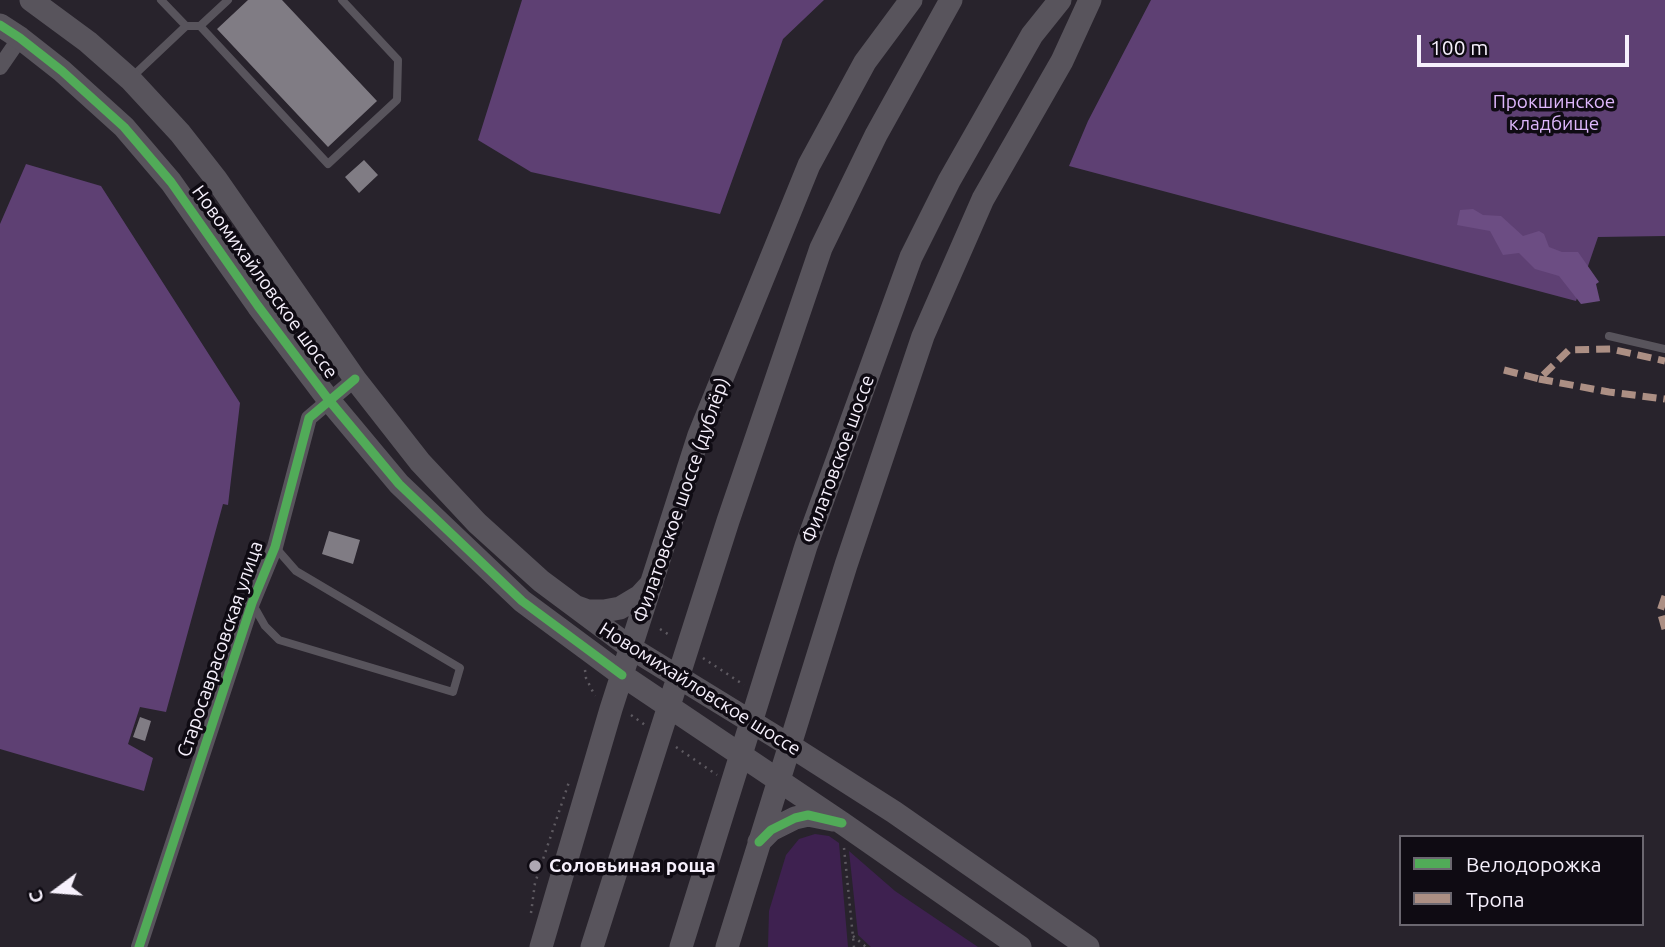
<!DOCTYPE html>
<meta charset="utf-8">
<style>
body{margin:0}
#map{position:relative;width:1665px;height:947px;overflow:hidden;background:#28232c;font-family:Ubuntu,sans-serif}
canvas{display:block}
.legend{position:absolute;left:1399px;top:835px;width:245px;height:91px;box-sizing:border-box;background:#0f0b13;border:2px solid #6b6770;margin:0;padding:9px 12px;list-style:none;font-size:21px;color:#f6f0fc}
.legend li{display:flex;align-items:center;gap:14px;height:35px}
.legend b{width:35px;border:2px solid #6b6770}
.north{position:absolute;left:21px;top:856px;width:70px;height:70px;-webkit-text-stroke:5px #0f0b13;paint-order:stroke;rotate:254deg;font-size:19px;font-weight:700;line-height:28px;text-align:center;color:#f6f0fc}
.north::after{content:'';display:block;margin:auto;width:24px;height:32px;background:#f6f0fc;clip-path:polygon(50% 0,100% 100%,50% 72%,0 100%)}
.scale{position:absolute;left:1417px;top:35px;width:212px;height:32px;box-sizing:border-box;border:4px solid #f6f0fc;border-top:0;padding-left:9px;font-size:21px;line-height:24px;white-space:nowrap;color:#f6f0fc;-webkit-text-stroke:5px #0f0b13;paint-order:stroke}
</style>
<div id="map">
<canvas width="1665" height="947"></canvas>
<ul class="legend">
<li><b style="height:9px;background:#51ab58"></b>Велодорожка</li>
<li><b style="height:9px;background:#ac8f84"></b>Тропа</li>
</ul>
<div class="north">С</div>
<div class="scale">100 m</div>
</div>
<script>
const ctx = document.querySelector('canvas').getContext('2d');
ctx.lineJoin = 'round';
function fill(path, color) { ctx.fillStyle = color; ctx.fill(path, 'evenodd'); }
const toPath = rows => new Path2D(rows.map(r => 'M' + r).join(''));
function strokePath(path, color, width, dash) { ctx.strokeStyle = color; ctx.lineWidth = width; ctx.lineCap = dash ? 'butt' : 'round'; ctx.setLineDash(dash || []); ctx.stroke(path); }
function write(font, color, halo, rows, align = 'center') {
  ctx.font = font + ' Ubuntu,sans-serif'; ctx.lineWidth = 7; ctx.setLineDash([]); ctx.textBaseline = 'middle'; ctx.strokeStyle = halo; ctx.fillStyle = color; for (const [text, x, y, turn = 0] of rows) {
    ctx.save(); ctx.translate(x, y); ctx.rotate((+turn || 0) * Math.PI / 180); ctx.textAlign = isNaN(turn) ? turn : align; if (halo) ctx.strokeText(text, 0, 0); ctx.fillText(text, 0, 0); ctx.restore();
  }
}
const green = toPath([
 [815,834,829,836,839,843,848,947,768,947,769,911,786,855,799,839],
 [849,851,895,891,978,947,871,947,858,935]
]);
const forest = toPath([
 [522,0,824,0,783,39,720,214,531,172,478,140],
 [1151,0,1665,0,1665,236,1598,237,1576,301,1069,166,1088,121],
 [26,164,101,186,240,403,228,505,223,504,166,712,140,707,128,744,153,758,144,791,0,749,0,224]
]);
const water = toPath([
 [1473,209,1483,215,1501,216,1523,236,1539,231,1544,234,1549,247,1562,252,1578,252,1599,282,1596,284,1600,301,1581,304,1559,276,1535,269,1519,253,1503,255,1490,231,1457,225,1460,210]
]);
const building = toPath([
 [248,0,282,0,377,101,328,147,217,29],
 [364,160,378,175,359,193,345,177],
 [329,531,360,540,353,564,322,554],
 [140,717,151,721,145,741,133,737]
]);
const path = toPath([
 [660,629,671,636],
 [703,658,744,685],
 [585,670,586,678,595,696],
 [631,715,645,725],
 [676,747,717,775],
 [844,848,854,947],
 [531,913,535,883,569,782],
 [853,936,866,947]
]);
const lane = toPath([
 [161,0,186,26],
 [228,0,200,26,328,164,397,100,398,60,342,0],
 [132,77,186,26,200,26],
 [1609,336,1665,349],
 [252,603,265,626,279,640,453,692,460,668,296,571,275,547]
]);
const street = toPath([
 [0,67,20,38],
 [139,947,252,603,275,547,309,418,355,379]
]);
const secondary = toPath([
 [31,0,88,42,130,79,180,133,216,179,355,379,420,462,477,523,541,581,631,648,789,745,894,812,1088,947],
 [0,25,20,38,62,71,124,127,171,182,258,306,328,399,399,484,522,601,622,675,842,823,1020,947],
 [577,607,588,611,604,611,620,608,640,596,652,583],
 [759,842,771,830,795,818,808,815,833,820],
 [541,947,611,709,699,435,809,165,865,62,911,0],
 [592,947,728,521,821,248,876,135,951,0],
 [681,947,806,546,911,257,949,181,1032,35,1060,0],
 [727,947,846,565,923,336,983,199,1062,61,1090,0]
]);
const quiet = toPath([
 [1504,370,1539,379,1569,350,1611,349,1665,361],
 [1539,379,1609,392,1665,399],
 [1665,596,1660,611,1665,629]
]);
const cycleway = toPath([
 [0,25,20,38,62,71,124,127,171,182,258,306,328,399,399,484,522,601,622,675],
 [759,842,771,830,795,818,808,815,842,823],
 [139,947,252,603,275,547,309,418,355,379]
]);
const markers = [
 [535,866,7,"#aea8b3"]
];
const parkNames = [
 ["Прокшинское",1554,102],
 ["кладбище",1554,124]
];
const streetNames = [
 ["Новомихайловское шоссе",265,282,54],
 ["Филатовское шоссе",838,459,-70],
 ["Филатовское шоссе (дублёр)",681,500,-71],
 ["Старосаврасовская улица",220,649,-71],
 ["Новомихайловское шоссе",700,689,32]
];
const poiNames = [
 ["Соловьиная роща",549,866]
];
fill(green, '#3e2150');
fill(forest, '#5e4073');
fill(water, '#6c4d83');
fill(building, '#807c84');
strokePath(path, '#5e5a61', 2.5, [2, 5]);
strokePath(lane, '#58545c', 8);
strokePath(street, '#58545c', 16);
strokePath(secondary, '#58545c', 23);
strokePath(quiet, '#ac8f84', 7, [14, 7]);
strokePath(cycleway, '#51ab58', 9);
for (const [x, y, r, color] of markers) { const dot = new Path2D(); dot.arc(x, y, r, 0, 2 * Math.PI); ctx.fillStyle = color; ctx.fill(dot); strokePath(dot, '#0f0b13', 2.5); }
write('19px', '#deb7fc', '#0f0b13', parkNames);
write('19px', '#f6f0fc', '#0f0b13', streetNames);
write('bold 19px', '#f6f0fc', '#0f0b13', poiNames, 'left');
</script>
